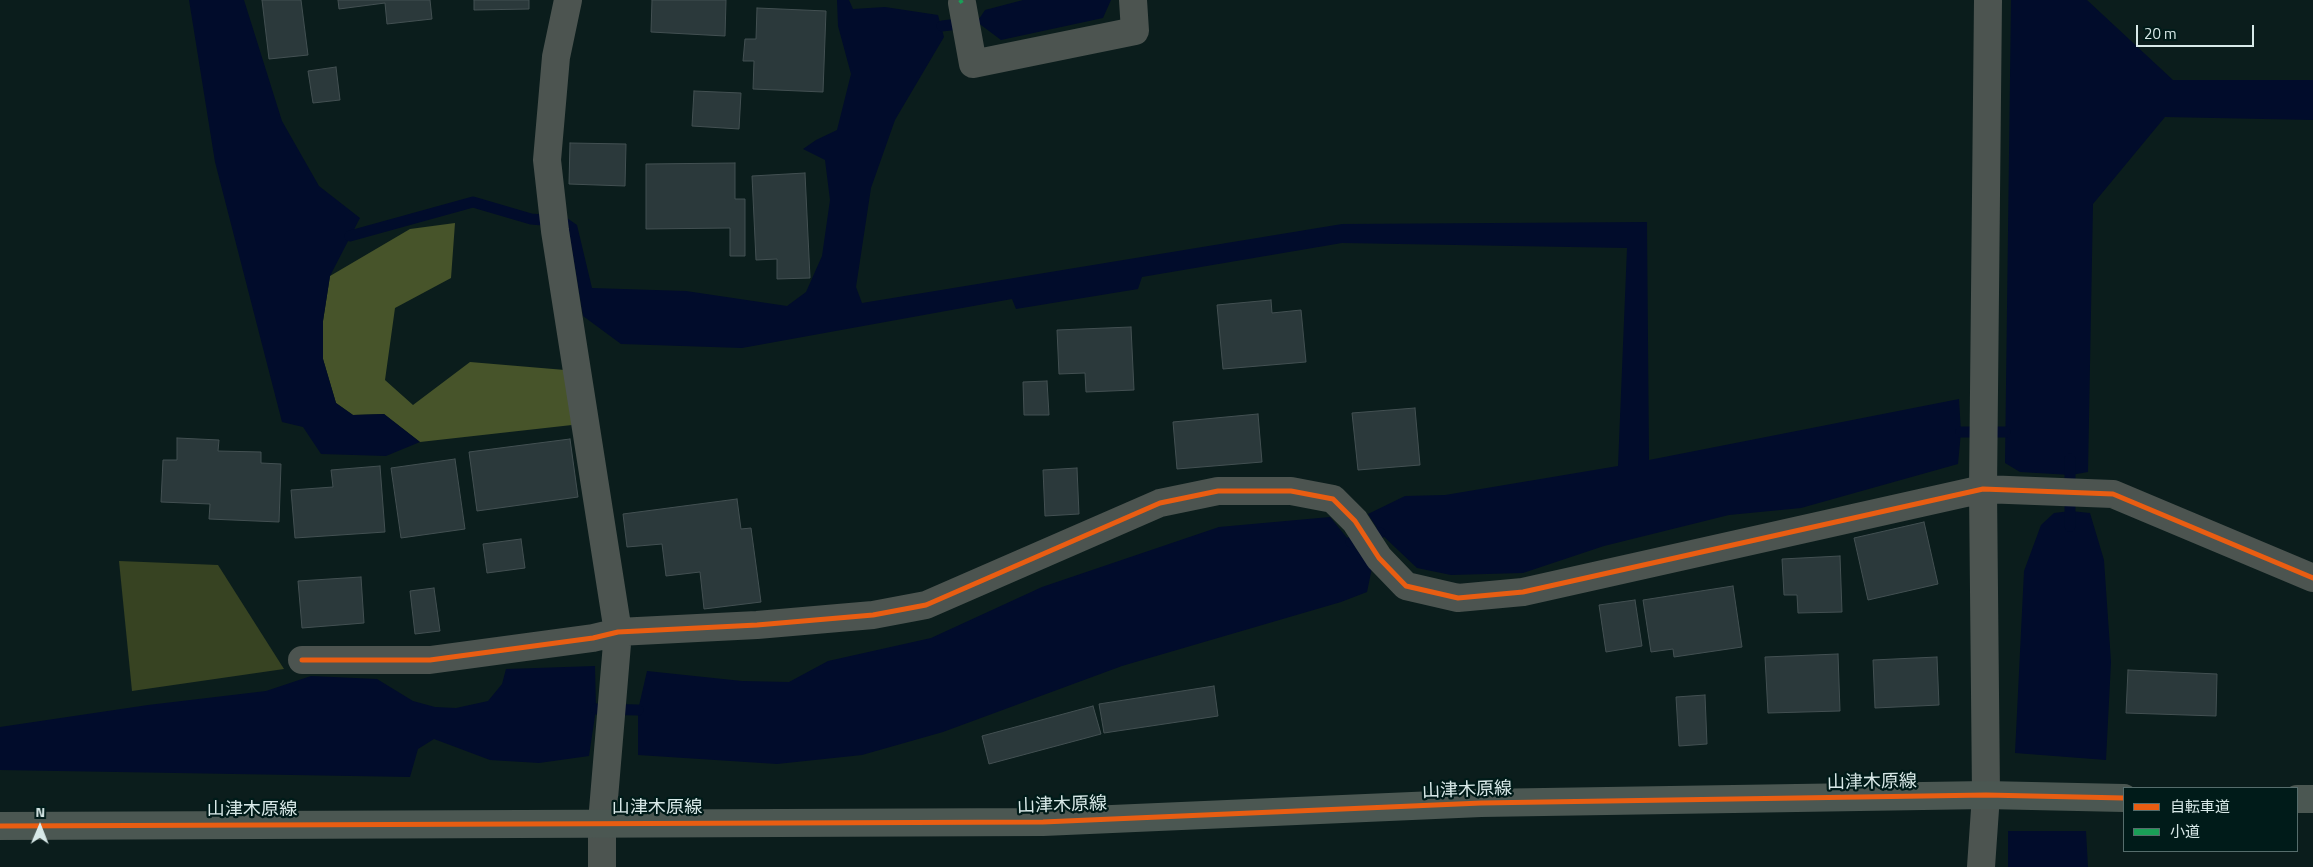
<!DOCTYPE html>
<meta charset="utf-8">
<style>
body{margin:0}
#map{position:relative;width:2313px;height:867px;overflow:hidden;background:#0b1d1c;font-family:"Titillium Web","Noto Sans JP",sans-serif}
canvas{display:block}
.legend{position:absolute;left:2123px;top:787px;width:175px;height:65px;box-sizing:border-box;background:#001b19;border:1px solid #566d6c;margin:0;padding:6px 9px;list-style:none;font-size:15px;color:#d8e9e8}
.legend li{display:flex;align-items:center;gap:10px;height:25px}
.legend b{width:25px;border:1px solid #566d6c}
.north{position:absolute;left:15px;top:802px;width:50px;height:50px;-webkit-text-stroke:4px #001b19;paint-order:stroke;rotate:1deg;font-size:14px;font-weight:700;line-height:20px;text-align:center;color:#d8e9e8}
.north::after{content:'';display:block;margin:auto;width:18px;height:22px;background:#d8e9e8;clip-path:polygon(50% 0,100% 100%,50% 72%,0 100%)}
.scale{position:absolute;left:2136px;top:25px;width:118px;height:22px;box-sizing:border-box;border:2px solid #d8e9e8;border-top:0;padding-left:6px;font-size:15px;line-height:18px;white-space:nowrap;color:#d8e9e8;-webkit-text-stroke:4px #001b19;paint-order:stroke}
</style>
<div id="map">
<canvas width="2313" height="867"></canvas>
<ul class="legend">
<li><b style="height:6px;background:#e95d12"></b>自転車道</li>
<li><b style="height:6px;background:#1a9f57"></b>小道</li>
</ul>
<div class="north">N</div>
<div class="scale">20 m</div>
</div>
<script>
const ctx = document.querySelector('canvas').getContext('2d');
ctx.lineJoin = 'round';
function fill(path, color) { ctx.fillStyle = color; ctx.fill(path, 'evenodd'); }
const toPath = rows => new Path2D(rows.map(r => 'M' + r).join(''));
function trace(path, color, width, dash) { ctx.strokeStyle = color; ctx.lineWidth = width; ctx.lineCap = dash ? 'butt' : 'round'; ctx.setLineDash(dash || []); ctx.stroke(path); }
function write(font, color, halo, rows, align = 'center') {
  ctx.font = font + ' "Titillium Web","Noto Sans JP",sans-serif'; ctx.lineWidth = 4.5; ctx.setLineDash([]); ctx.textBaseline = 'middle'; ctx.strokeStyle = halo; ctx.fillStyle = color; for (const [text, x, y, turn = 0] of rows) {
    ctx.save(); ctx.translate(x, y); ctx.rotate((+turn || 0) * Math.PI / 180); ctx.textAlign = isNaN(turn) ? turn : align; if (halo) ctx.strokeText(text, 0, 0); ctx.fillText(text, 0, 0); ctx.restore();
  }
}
fill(toPath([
 [119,561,218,565,284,669,132,691]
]), '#374322');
fill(toPath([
 [455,223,451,278,395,308,385,380,413,405,470,362,565,370,572,425,420,442,384,414,353,415,336,403,323,359,323,321,330,276,410,229]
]), '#47542a');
fill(toPath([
 [189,0,244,0,282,121,319,186,360,218,330,276,323,321,323,359,336,403,353,415,384,414,420,442,386,456,321,454,303,427,282,422,215,162],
 [837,0,849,0,853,9,885,7,938,15,944,37,895,120,871,188,856,287,862,303,1342,224,1647,222,1649,460,1959,399,1961,432,1958,464,1801,508,1729,515,1604,546,1523,573,1451,575,1417,568,1380,533,1368,514,1405,496,1445,495,1618,466,1627,248,1342,243,1142,277,1138,289,1016,309,1012,299,742,348,621,344,583,316,567,218,577,225,592,288,686,291,787,306,806,292,822,256,830,200,825,160,803,149,816,140,837,130,851,74,838,26],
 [1023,0,1111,0,1103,18,1001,40,977,22,985,10],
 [2011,0,2087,0,2173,80,2313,80,2313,120,2165,117,2093,204,2088,472,2071,475,2020,472,2005,463],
 [2071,511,2090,513,2104,560,2111,662,2106,760,2015,753,2024,571,2041,525,2054,513],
 [1330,517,1372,568,1367,592,1341,602,1122,666,943,732,862,755,777,764,638,755,638,710,647,671,742,681,789,682,828,661,931,638,1042,587,1219,527],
 [595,666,596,709,589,756,539,763,490,760,434,739,418,749,410,777,0,770,0,727,148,705,266,691,311,676,377,679,413,701,435,707,456,708,488,701,502,684,506,669],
 [2008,831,2086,831,2088,867,2008,867]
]), '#010c2b');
trace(toPath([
 [942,26,967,23],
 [350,236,473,202,531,219,554,221],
 [1961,432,2005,432],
 [2070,526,2070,459],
 [1351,542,1380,533],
 [596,709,638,710]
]), '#010c2b', 11);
const building = toPath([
 [262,0,301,0,308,55,269,59,262,0],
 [338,0,430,0,432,19,387,24,385,3,339,9,338,0],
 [474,0,529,0,529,9,474,10,474,0],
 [652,0,726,0,725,36,651,32,652,0],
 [757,8,826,11,823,92,753,89,754,61,743,61,745,39,756,39,757,8],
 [336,67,340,100,313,103,308,71,336,67],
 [694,91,741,93,739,129,692,126,694,91],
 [570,143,626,144,625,186,569,184,570,143],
 [735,163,735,199,745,199,745,256,730,256,730,228,646,229,646,164,735,163],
 [805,173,810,278,777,279,777,259,756,260,752,176,805,173],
 [1271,300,1272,313,1301,310,1306,362,1223,369,1217,305,1271,300],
 [1131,327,1134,390,1086,392,1085,373,1059,374,1057,330,1131,327],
 [1047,381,1049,415,1024,415,1023,382,1047,381],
 [1415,408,1420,465,1358,470,1352,413,1415,408],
 [1258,414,1262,462,1177,469,1173,422,1258,414],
 [177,438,219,440,218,451,261,452,261,463,281,464,279,522,209,519,210,504,161,502,163,460,177,460,177,438],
 [570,439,578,497,477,511,469,452,570,439],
 [455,459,465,529,401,538,391,468,455,459],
 [380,466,385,532,295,538,291,490,333,487,331,470,380,466],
 [1077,468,1079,514,1045,516,1043,470,1077,468],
 [737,499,741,529,751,528,761,602,704,609,700,572,666,576,662,544,627,547,623,514,737,499],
 [1924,522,1938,584,1868,600,1854,538,1924,522],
 [521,539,525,568,487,573,483,544,521,539],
 [1840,556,1842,612,1798,613,1797,595,1784,595,1782,559,1840,556],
 [361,577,364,623,302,628,298,581,361,577],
 [1733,586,1742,647,1674,657,1673,649,1651,652,1643,600,1733,586],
 [434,588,440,631,415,634,410,591,434,588],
 [1635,600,1642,646,1606,652,1599,605,1635,600],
 [1838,654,1840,711,1768,713,1765,657,1838,654],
 [1937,657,1939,705,1875,708,1873,660,1937,657],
 [2128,670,2217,674,2216,716,2126,713,2128,670],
 [1214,686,1218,716,1104,733,1099,704,1214,686],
 [1705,695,1707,744,1679,746,1676,697,1705,695],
 [1093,706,1101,734,989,764,982,736,1093,706]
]);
fill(building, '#2b393b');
trace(building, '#435052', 1);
trace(toPath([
 [568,0,556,57,547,160,555,231,618,632,602,822,602,867],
 [962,3,973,64,1135,31,1133,0],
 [302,660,430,660,593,638,618,632,757,625,873,615,926,605,1160,503,1218,491,1291,491,1333,499,1355,521,1379,558,1406,586,1458,598,1523,592,1983,489,2113,494,2313,578],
 [1981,867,1986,795,1983,489,1988,0]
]), '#4c5450', 28);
trace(toPath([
 [2297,799,2313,799],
 [0,826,1043,822,1481,803,1986,795,2124,798]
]), '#4b5752', 28);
trace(toPath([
 [960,0,962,3]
]), '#1a9f57', 4, [8, 4]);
trace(toPath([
 [302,660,430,660,593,638,618,632,757,625,873,615,926,605,1160,503,1218,491,1291,491,1333,499,1355,521,1379,558,1406,586,1458,598,1523,592,1983,489,2113,494,2313,578],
 [0,826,1043,822,1481,803,1986,795,2124,798]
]), '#e95d12', 5);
write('18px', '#d8e9e8', '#001b19', [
 ["山津木原線",1872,783,-1],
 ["山津木原線",1467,791,-2],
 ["山津木原線",1062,806,-2],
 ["山津木原線",657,809],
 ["山津木原線",252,811]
]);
</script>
